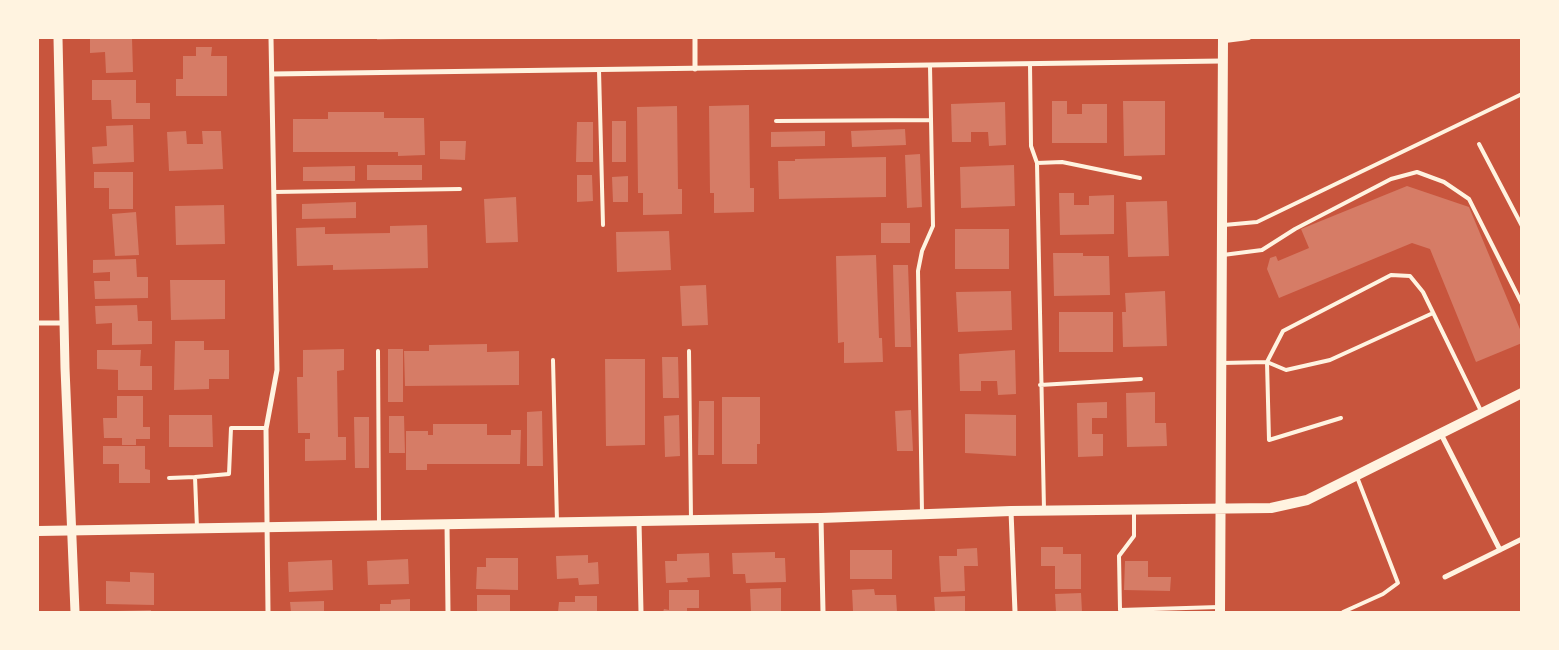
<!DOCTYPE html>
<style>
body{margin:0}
#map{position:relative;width:1559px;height:650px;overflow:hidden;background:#c8553d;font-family:Spectral,serif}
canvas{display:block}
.frame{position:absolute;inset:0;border:39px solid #fff3e0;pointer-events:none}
</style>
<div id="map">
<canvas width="1559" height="650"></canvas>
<div class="frame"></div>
</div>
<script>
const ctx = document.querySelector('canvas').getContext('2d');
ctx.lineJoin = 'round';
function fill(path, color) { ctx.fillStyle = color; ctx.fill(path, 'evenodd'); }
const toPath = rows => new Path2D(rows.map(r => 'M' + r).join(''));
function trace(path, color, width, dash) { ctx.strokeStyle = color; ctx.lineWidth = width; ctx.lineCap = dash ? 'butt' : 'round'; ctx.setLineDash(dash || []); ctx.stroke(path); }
fill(toPath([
 [90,38,132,38,133,72,106,73,105,52,90,53],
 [377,38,402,38,402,39,377,40],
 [196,47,212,47,211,56,227,56,227,96,176,96,176,79,183,79,183,56,196,56],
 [92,80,136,80,136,103,150,103,150,119,112,119,111,100,92,100],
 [1052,101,1067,101,1067,114,1082,114,1082,104,1107,104,1107,143,1052,143],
 [1123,101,1165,101,1165,155,1124,156],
 [1005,102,1006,145,989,146,988,132,971,132,971,142,952,142,951,104],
 [749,105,750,188,754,188,754,212,714,213,714,193,710,193,709,106],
 [677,106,678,189,682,189,682,214,643,215,643,193,638,193,637,107],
 [328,112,384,112,384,118,424,118,425,155,398,156,398,152,293,152,293,119,328,119],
 [612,121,626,121,626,162,612,162],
 [577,122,593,122,593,162,576,162],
 [133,125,134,162,93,164,92,147,107,146,106,126],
 [905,129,906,145,852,147,851,131],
 [186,131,187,144,203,144,202,131,221,131,223,169,169,171,167,132],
 [825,131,825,146,771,147,771,132],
 [440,141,466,141,465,160,440,159],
 [920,154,922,207,907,208,905,155],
 [886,157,886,197,779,199,778,161,795,161,795,159],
 [367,165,422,165,422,180,367,180],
 [1014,165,1015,206,961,208,960,167],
 [355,166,355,181,303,181,303,167],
 [94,172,133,172,133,209,109,209,109,188,94,188],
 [577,175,592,175,593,201,577,202],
 [628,176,628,202,613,202,612,177],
 [1407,186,1469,207,1522,334,1522,343,1476,362,1430,249,1412,243,1279,298,1267,269,1270,258,1276,256,1278,261,1309,248,1301,229],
 [1059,193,1074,193,1074,205,1089,205,1089,196,1114,195,1114,234,1060,235],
 [516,197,518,242,486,243,484,199],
 [1167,201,1169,256,1128,257,1126,202],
 [356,202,356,218,302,219,302,204],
 [224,205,225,244,176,245,175,206],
 [136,212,139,255,115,256,112,214],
 [881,223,910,223,910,243,881,243],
 [427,225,428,268,333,270,333,265,297,266,296,228,325,227,325,234,390,233,390,226],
 [955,229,1009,229,1009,269,955,269],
 [669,231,671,270,617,272,616,232],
 [1053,253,1083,253,1083,256,1109,256,1110,295,1054,296],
 [876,255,879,338,882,338,883,362,844,363,844,342,838,343,836,256],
 [136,259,137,277,148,277,148,298,95,299,94,281,110,281,110,272,93,273,93,260],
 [893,265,908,265,911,347,895,347],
 [170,280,225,280,225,319,171,320],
 [706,285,708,325,682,326,680,286],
 [1011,291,1012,330,958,332,956,292],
 [1165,291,1167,346,1123,347,1122,312,1126,312,1125,293],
 [137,305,138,321,152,321,152,344,112,345,112,323,96,324,95,306],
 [1059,312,1113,312,1113,352,1059,352],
 [175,341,204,341,204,350,229,350,229,379,209,379,209,389,174,390],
 [487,344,487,352,519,351,519,385,405,386,404,351,429,351,429,345],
 [344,349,344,370,337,371,338,437,346,437,346,460,305,461,305,439,310,439,310,433,298,433,297,377,303,377,303,350],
 [388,349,403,349,403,402,388,402],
 [97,350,141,350,140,366,152,366,152,390,118,390,118,370,97,369],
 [1015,350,1016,394,998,395,997,381,981,381,981,391,960,391,959,354],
 [662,357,678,357,679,398,663,398],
 [605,359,645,359,645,445,606,446],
 [1155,392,1155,423,1166,423,1167,446,1127,447,1126,393],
 [117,396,143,396,143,427,150,427,150,439,136,439,136,445,122,445,122,438,104,438,103,418,117,418],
 [722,397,760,397,760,444,757,444,757,464,722,464],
 [699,401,714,401,714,455,698,455],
 [1107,402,1107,418,1092,418,1092,434,1103,434,1103,456,1078,457,1077,403],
 [911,410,913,451,897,451,895,411],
 [542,411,543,466,527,466,527,412],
 [965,414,1016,415,1016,456,965,453],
 [169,415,212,415,213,447,169,447],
 [679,415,680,456,665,457,664,416],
 [389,416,404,416,405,453,389,453],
 [354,417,369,417,369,468,355,468],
 [433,424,487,424,487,435,511,435,511,430,521,430,520,464,427,464,427,470,406,470,406,431,428,431,428,435,433,435],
 [103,446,145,446,145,469,150,470,150,483,119,483,119,464,103,464],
 [1041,547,1063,547,1063,554,1081,554,1081,589,1055,589,1055,566,1041,566],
 [977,548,978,566,964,566,965,591,941,592,939,556,957,556,957,549],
 [850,550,892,550,892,579,850,579],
 [775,552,775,558,785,558,786,582,746,583,745,574,733,574,732,553],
 [709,553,710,577,687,578,688,582,666,583,665,561,677,561,677,554],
 [588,555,588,563,598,562,599,584,579,585,578,578,557,579,556,556],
 [486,558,518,558,518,590,476,589,477,567,486,567],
 [408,559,409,584,368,585,367,561],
 [332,560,333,590,289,592,288,562],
 [1125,561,1148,561,1148,577,1171,577,1170,591,1124,590],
 [130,572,154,573,154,605,106,604,106,581,130,582],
 [781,588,781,612,751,612,750,589],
 [874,589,875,595,896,595,897,612,853,611,852,590],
 [669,590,699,590,699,608,687,608,687,612,663,612,664,609,669,610],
 [1081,593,1082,612,1056,612,1055,594],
 [477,595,510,595,510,612,477,612],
 [575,596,597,596,597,612,558,612,559,602,575,602],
 [965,596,965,612,935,612,934,597],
 [410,599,410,612,380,612,380,604,391,604,391,600],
 [324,601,324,612,291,612,290,602],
 [151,610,151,612,117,612,117,611]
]), '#d67c66');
trace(toPath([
 [1225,41,1249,38],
 [1030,64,1031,146,1037,163,1044,510],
 [599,70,603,225],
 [776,121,931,120],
 [1479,144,1522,226],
 [1037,163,1062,162,1140,178],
 [274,192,460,189],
 [1224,225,1257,222,1522,94],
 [1223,255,1262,250,1295,229,1391,179,1417,172,1444,182,1469,199,1522,304],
 [378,351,379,524],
 [689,351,691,520],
 [553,360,557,522],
 [1222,363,1267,362,1283,331,1391,275,1410,276,1423,292,1482,413],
 [1040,385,1141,379],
 [1341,418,1269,440,1267,362,1286,370,1330,360,1433,313],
 [169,478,195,477],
 [1134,511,1134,536,1119,556,1120,610,1219,607],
 [922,513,918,271,922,251,933,226,930,66],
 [197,528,195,477,229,474,231,428,266,428],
 [1343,612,1383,594,1398,583,1357,477]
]), '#fff3e0', 4);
trace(toPath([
 [695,38,695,69],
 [272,74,1222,61],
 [38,323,63,323],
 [1441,434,1500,550],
 [1011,511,1015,612],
 [821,518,823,612],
 [639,521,641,612],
 [447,523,448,612],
 [1445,577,1522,539],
 [268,612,266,429,277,370,271,38]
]), '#fff3e0', 5);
trace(toPath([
 [58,38,65,368,75,612]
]), '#fff3e0', 9);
trace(toPath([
 [38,531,821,518,1011,511,1271,508,1307,500,1522,393],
 [1220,612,1223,38]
]), '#fff3e0', 10);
</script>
